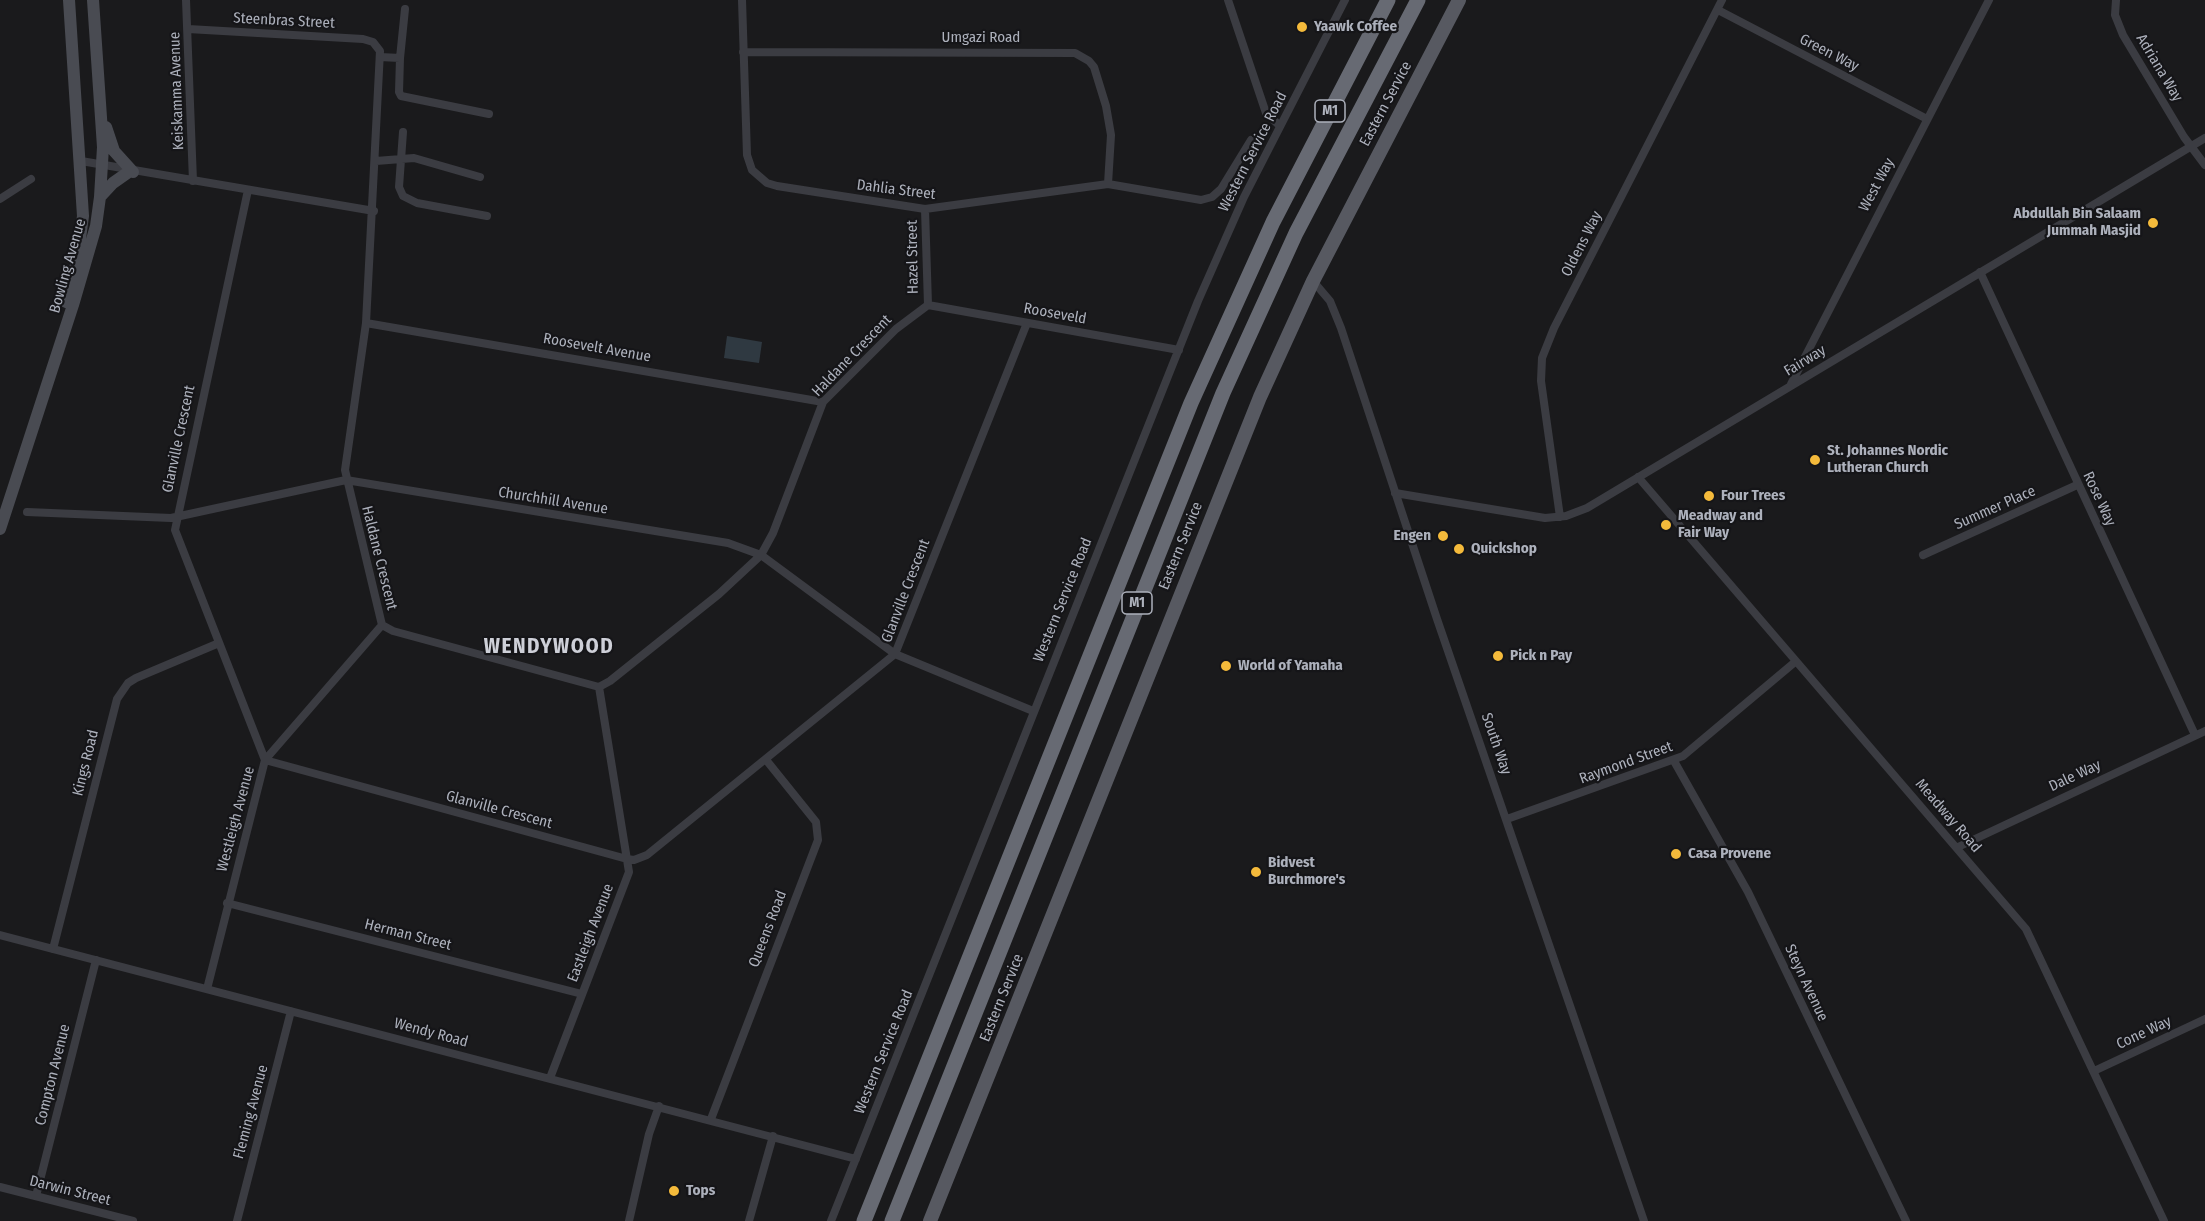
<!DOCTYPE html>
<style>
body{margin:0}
canvas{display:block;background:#1a1a1c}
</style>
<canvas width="2205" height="1221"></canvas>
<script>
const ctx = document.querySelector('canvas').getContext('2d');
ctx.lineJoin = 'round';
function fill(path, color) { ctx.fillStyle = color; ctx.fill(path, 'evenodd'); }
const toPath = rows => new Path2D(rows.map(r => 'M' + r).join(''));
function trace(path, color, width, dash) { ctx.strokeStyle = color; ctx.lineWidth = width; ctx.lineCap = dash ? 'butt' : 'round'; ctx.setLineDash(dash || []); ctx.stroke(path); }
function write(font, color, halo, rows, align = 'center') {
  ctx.font = font + ' "Fira Sans Condensed",sans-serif'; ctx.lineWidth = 4.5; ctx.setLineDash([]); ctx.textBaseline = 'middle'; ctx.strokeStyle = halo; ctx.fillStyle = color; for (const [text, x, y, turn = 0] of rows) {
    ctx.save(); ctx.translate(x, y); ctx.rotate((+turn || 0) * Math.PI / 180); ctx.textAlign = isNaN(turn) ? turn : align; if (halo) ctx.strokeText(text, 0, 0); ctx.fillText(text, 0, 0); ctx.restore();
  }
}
fill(toPath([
 [727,336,762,342,759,363,724,358]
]), '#2f3941');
trace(toPath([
 [186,0,193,181],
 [742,0,747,155,752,170,767,183,777,186,925,209,1108,184,1201,200,1212,197,1221,189,1251,140],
 [1228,0,1266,113,1280,126],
 [2116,0,2115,15,2123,35,2184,137,2205,165],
 [1718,10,1927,119],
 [188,29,363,39,373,42,380,51,366,323,345,470,382,625,393,631,599,687,610,681,719,594,761,555,773,533,823,402,896,329,928,305],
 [743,52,1075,53,1089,61,1094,67,1106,106,1111,135,1108,184],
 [380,57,400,58,405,9],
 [400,58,399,92,401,96,489,114],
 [403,132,399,187,403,196,417,203,487,216],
 [81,161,374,211],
 [376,161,414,158,480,177],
 [248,190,175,530,265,760,627,859,634,860,647,855,895,654,1027,323],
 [0,199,31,179],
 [925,209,928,305],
 [1980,272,2195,735],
 [1313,281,1330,301,1341,328,1437,619,1644,1221],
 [928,305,1179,350],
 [366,323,823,402],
 [1791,384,1989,0],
 [1638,477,2026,929,2164,1221],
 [1395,493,1545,518,1566,516,1587,508,2205,138],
 [27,512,171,518,346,480,728,543,761,555,895,654,1033,711],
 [1560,517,1541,381,1542,358,1554,328,1722,0],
 [1923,555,2077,485],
 [1674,761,1748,892,1906,1221],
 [1507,819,1683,756,1795,662],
 [1958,847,2205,731],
 [227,903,582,994],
 [0,935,856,1159],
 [53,949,117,699,128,683,136,678,219,643],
 [207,989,265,760,382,625],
 [2094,1071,2205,1019],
 [550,1078,629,872,599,687],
 [711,1119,818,840,816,822,767,761],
 [0,1187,133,1221],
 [36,1196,96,960],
 [237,1221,291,1011],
 [629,1221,649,1134,659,1106],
 [749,1221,773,1136],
 [831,1221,1198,301,1244,197,1345,0]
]), '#3b3c42', 8);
trace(toPath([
 [106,127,114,151,133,172],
 [100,197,113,183,130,171],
 [66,302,77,261,83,216,69,0],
 [0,529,73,305,96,226,100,197,103,147,93,0]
]), '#494b52', 12);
trace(toPath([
 [930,1221,1260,397,1313,281,1459,0]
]), '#575961', 14);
trace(toPath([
 [864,1221,1191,403,1273,222,1388,0],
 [892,1221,1223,393,1296,233,1418,0]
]), '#676a73', 15);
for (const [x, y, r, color] of [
 [1302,27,6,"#f4ba3b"],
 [2153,223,6,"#f4ba3b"],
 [1815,460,6,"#f4ba3b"],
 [1709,496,6,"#f4ba3b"],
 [1666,525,6,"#f4ba3b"],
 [1443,536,6,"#f4ba3b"],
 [1459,549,6,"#f4ba3b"],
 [1498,656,6,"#f4ba3b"],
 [1226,666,6,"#f4ba3b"],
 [1676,854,6,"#f4ba3b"],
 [1256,872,6,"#f4ba3b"],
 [674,1191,6,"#f4ba3b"]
]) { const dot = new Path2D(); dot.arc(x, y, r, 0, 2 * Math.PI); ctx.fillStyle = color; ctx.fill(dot); trace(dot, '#151518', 2); }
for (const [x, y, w] of [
 [1330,111,30],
 [1137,603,30]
]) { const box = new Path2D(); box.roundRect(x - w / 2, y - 11, w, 22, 4.5); ctx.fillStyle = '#151518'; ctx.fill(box); trace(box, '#adb1bc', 1.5); }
write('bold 14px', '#adb1bc', null, [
 ["M1",1330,111],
 ["M1",1137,603]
]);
write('15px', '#adb1bc', '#151518', [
 ["Steenbras Street",284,21,3],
 ["Umgazi Road",981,38],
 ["Green Way",1829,53,27],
 ["Adriana Way",2159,68,59],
 ["Keiskamma Avenue",177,91,-92],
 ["Eastern Service",1386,104,-62],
 ["Western Service Road",1253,152,-63],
 ["West Way",1877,185,-62],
 ["Dahlia Street",896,190,7],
 ["Oldens Way",1582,244,-63],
 ["Hazel Street",913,257,-91],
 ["Bowling Avenue",68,266,-74],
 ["Rooseveld",1055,314,10],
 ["Roosevelt Avenue",597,348,10],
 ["Haldane Crescent",852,356,-46],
 ["Fairway",1805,361,-31],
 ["Glanville Crescent",179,439,-78],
 ["Rose Way",2099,499,65],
 ["Churchhill Avenue",553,501,9],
 ["Summer Place",1995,508,-24],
 ["Eastern Service",1181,546,-68],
 ["Haldane Crescent",379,558,76],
 ["Glanville Crescent",906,591,-69],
 ["Western Service Road",1063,600,-68],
 ["South Way",1496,744,71],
 ["Kings Road",86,763,-76],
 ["Raymond Street",1626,763,-20],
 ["Dale Way",2075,776,-25],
 ["Glanville Crescent",499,810,15],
 ["Meadway Road",1948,816,49],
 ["Westleigh Avenue",236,819,-75],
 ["Queens Road",768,929,-69],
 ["Eastleigh Avenue",591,933,-69],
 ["Herman Street",408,935,14],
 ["Steyn Avenue",1806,983,65],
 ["Eastern Service",1002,998,-68],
 ["Wendy Road",431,1033,15],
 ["Cone Way",2144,1033,-25],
 ["Western Service Road",884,1052,-68],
 ["Compton Avenue",53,1075,-76],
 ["Fleming Avenue",251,1112,-75],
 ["Darwin Street",70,1191,14]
]);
write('bold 15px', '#adb1bc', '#151518', [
 ["Yaawk Coffee",1314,27],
 ["Abdullah Bin Salaam",2141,214,"right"],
 ["Jummah Masjid",2141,231,"right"],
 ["St. Johannes Nordic",1827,451],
 ["Lutheran Church",1827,468],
 ["Four Trees",1721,496],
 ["Meadway and",1678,516],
 ["Fair Way",1678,533],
 ["Engen",1431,536,"right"],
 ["Quickshop",1471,549],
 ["Pick n Pay",1510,656],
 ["World of Yamaha",1238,666],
 ["Casa Provene",1688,854],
 ["Bidvest",1268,863],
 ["Burchmore's",1268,880],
 ["Tops",686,1191]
], 'left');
ctx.letterSpacing = '1.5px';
write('bold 21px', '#ced0d8', '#151518', [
 ["WENDYWOOD",549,647]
]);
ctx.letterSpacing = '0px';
</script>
